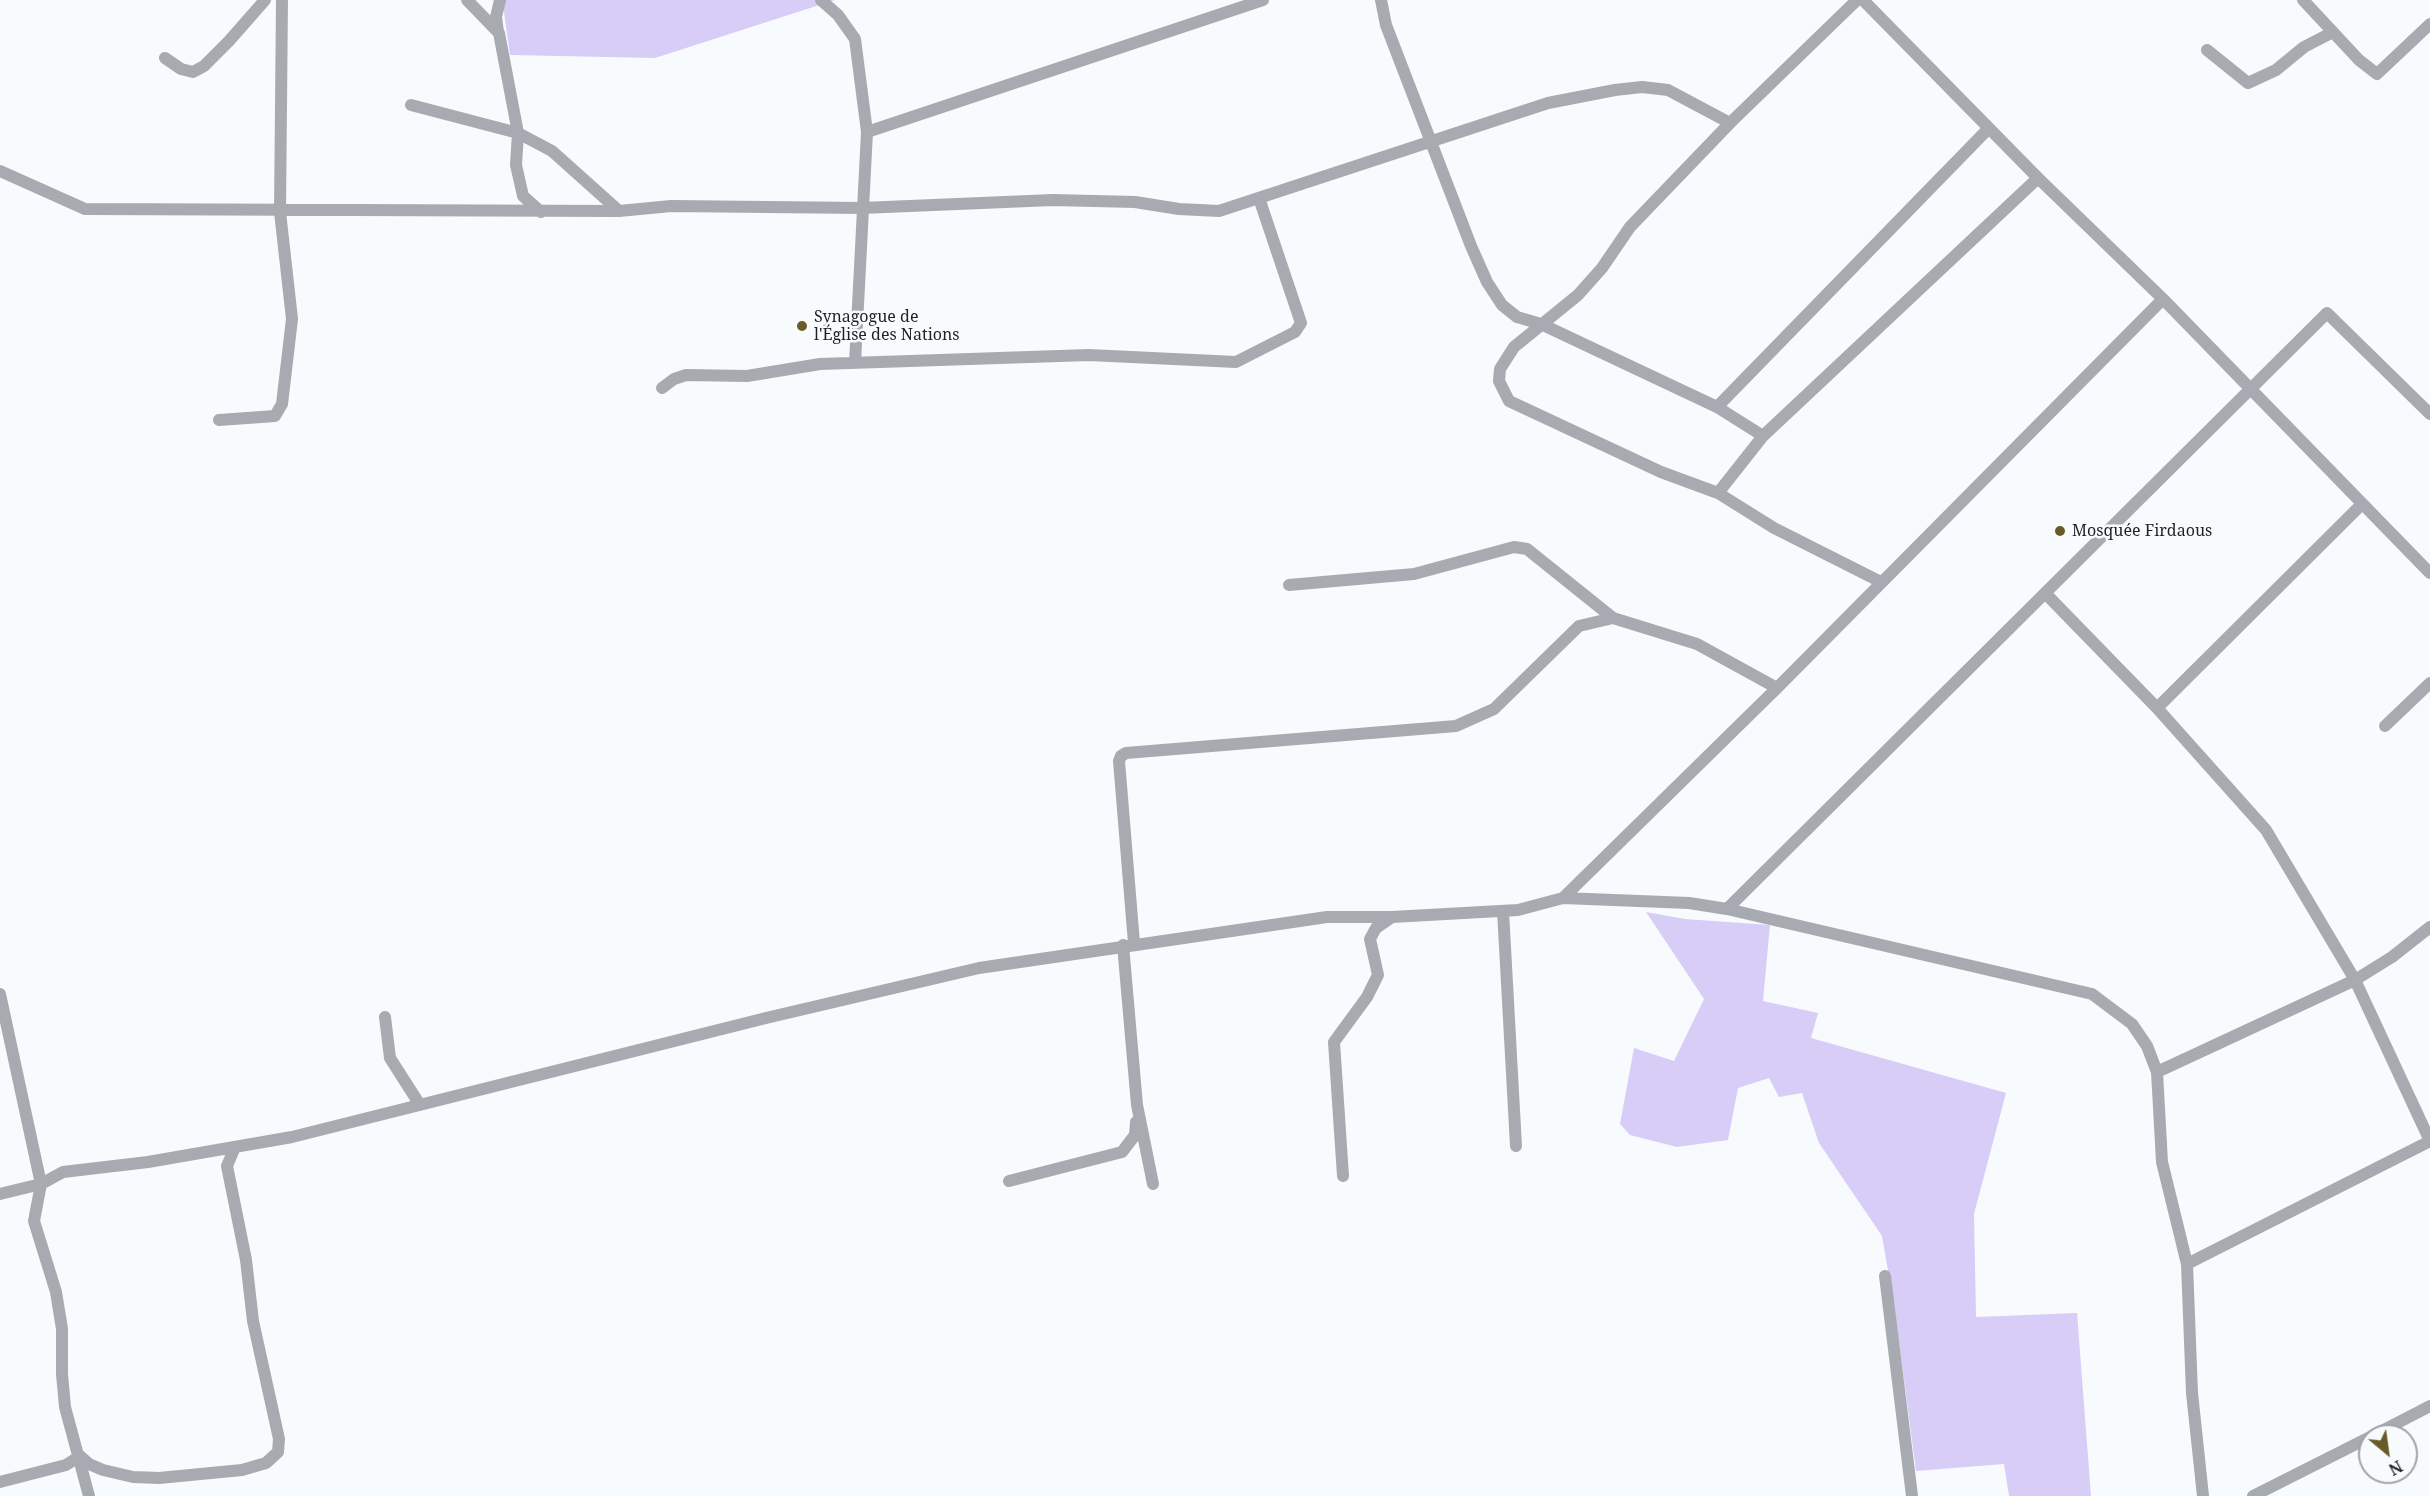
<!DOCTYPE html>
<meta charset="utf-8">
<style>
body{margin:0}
#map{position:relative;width:2430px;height:1496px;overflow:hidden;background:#f8fbfd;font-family:"Noto Serif",serif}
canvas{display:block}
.north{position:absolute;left:2358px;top:1424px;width:60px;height:60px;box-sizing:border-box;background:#f8fbfd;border:2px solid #a0a4a7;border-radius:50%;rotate:151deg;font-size:16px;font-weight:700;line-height:24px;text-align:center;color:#1c2226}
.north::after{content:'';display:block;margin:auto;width:21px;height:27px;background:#695b28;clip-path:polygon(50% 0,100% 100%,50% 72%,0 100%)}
</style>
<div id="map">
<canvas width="2430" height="1496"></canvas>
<div class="north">N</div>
</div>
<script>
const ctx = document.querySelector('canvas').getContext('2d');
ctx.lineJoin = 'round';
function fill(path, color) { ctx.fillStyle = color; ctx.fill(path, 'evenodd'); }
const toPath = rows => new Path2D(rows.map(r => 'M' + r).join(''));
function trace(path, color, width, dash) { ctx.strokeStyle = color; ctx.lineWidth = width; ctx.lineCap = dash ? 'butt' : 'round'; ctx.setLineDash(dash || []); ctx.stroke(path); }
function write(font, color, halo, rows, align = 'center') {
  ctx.font = font + ' "Noto Serif",serif'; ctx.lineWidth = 5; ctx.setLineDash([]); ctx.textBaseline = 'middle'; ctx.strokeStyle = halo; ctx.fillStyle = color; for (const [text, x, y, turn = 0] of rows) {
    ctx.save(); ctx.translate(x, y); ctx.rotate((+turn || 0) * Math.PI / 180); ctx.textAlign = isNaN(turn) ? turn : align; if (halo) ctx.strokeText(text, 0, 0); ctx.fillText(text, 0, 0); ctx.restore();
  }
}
fill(toPath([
 [506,0,835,0,655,58,510,55,503,5],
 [1646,912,1685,919,1770,925,1763,1001,1818,1013,1811,1038,2006,1093,1974,1214,1976,1317,2077,1313,2091,1496,2009,1496,2004,1464,1916,1471,1895,1311,1882,1236,1819,1143,1802,1093,1779,1097,1769,1078,1738,1088,1728,1140,1677,1147,1630,1135,1620,1124,1634,1048,1674,1061,1704,999]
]), '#d7cdf6');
trace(toPath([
 [467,0,499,33,518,133,516,165,523,196,541,212],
 [821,0,838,15,855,39,867,132,855,363],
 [1381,0,1386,25,1471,246,1487,282,1502,305,1517,317,1541,324,1717,407,1763,436],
 [1857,0,1730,123,1630,227,1602,268,1578,295,1514,347,1500,369,1499,381,1509,401,1661,472,1718,493,1774,528,1881,582],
 [1863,0,2038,178,2163,299,2430,573],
 [2303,0,2359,60,2377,74,2430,24],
 [498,32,496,17,500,0],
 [2207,50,2248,83,2276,70,2304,47,2333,32],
 [165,58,181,69,193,72,204,66,229,41,265,0],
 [411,105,518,133,552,151,619,211],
 [867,132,1263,0],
 [0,171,85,209,619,211,671,206,862,208,1053,200,1135,202,1179,209,1219,211,1548,103,1615,90,1642,87,1668,90,1730,123],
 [662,388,674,379,686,375,747,376,820,364,1089,355,1236,362,1295,332,1301,323,1259,198],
 [1717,407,1989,128],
 [219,420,275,416,282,404,292,319,280,212,282,0],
 [1718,493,1763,436,2038,178],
 [1289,585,1414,574,1514,547,1527,549,1613,618],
 [2046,594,2157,708,2266,830,2355,980,2430,1141,2187,1264],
 [2157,708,2362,504],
 [2385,726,2430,683],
 [1563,898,1777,688,2163,299],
 [1727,909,2327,313,2430,414],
 [1503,911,1516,1146],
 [1134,943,1119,761,1121,756,1126,753,1456,726,1494,709,1579,626,1613,618,1697,644,1777,688],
 [1123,945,1137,1105,1153,1184],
 [0,994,41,1184,34,1221,56,1292,62,1329,62,1374,65,1407,89,1496],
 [385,1017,390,1058,420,1105],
 [2157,1072,2355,980,2392,957,2430,927],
 [1343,1176,1334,1042,1367,997,1378,975,1370,939,1376,928,1392,917],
 [1009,1181,1122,1152,1135,1135,1136,1122],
 [0,1194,41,1184,63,1172,148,1162,292,1137,766,1018,979,968,1327,917,1392,917,1518,910,1563,898,1689,903,1727,909,2092,994,2132,1024,2147,1046,2157,1072,2162,1162,2187,1264,2192,1393,2203,1496],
 [1885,1276,1912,1496],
 [2372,1436,2430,1406],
 [0,1482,66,1465,80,1456,89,1464,103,1470,133,1477,159,1478,242,1470,266,1463,278,1452,279,1439,253,1321,246,1260,227,1166,235,1147],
 [2253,1496,2370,1437]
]), '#a7aab0', 12);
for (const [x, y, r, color] of [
 [802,326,6,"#695b28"],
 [2060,531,6,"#695b28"]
]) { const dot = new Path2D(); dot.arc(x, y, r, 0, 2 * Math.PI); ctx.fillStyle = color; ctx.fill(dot); trace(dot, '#f8fbfd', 2); }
write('16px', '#1c2226', '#f8fbfd', [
 ["Synagogue de",814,317],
 ["l'Église des Nations",814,335],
 ["Mosquée Firdaous",2072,531]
], 'left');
</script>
